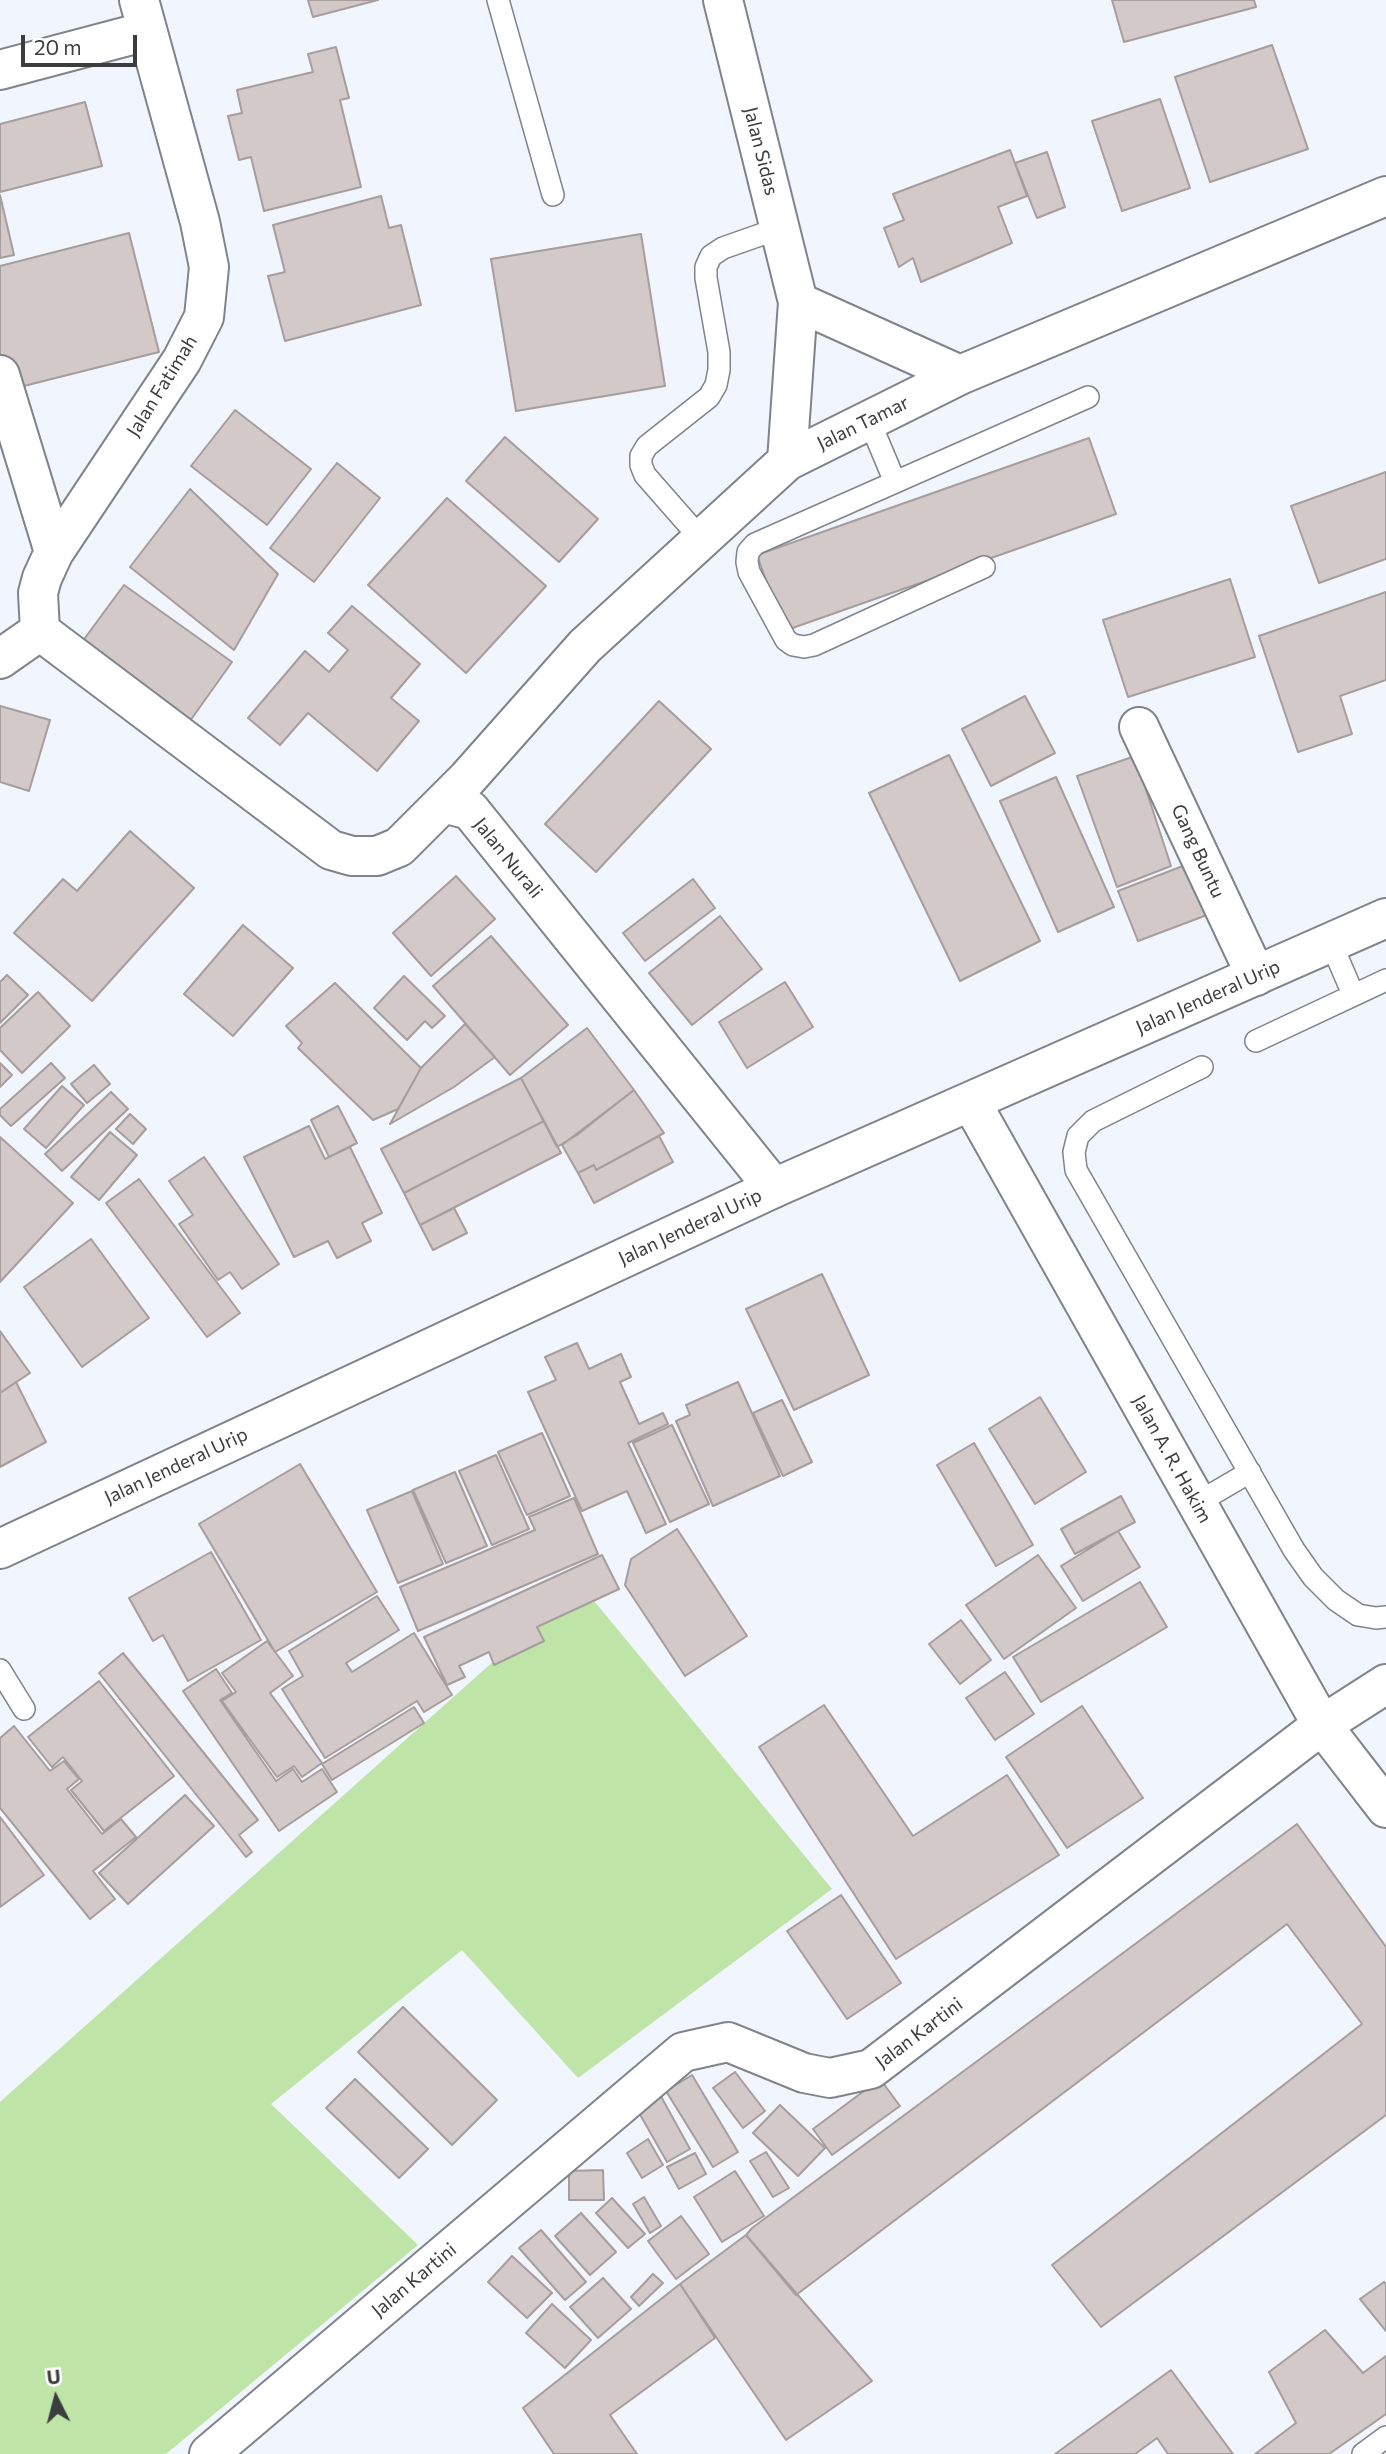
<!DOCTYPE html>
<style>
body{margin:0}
#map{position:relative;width:1386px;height:2454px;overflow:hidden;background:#f1f5fd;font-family:Commissioner,sans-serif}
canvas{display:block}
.north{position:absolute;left:21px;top:2363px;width:70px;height:70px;-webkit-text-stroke:5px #fff;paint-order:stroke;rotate:354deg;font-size:19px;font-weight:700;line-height:28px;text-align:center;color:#3b3d3f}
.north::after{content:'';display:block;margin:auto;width:24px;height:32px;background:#3b3d3f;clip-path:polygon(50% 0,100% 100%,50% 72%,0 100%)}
.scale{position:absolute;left:21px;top:35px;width:116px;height:32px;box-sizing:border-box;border:4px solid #3b3d3f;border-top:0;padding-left:9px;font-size:21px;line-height:24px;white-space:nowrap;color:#3b3d3f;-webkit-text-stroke:5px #fff;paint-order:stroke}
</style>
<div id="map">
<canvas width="1386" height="2454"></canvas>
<div class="north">U</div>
<div class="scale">20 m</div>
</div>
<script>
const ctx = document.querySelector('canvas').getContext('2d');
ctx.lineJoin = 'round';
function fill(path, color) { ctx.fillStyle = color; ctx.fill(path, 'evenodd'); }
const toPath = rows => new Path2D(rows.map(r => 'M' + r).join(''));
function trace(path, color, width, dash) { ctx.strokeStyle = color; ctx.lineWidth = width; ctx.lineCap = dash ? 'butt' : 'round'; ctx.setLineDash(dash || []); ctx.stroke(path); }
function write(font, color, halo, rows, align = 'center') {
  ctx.font = font + ' Commissioner,sans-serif'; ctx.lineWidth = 7; ctx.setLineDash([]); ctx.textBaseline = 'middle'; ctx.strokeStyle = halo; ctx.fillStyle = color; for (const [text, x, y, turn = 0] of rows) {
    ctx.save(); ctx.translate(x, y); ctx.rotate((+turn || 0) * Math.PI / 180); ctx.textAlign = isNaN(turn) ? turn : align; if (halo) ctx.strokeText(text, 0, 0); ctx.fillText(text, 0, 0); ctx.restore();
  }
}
fill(toPath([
 [580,1584,832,1889,578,2078,462,1950,271,2104,418,2245,166,2454,0,2454,0,2102]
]), '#bee4a7');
const building = toPath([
 [308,0,378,0,313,17,308,0],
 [1112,0,1254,0,1256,7,1124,42,1112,0],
 [1272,45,1308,149,1210,182,1175,77,1272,45],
 [336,47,349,98,340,100,361,187,264,211,251,157,239,160,228,116,242,113,237,90,313,72,308,54,336,47],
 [1160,99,1190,188,1122,211,1092,121,1160,99],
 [85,102,102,166,0,192,0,124,85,102],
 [1010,150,1027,196,998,207,1012,243,921,282,913,258,899,267,884,228,904,220,893,194,1010,150],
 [1047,152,1065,207,1037,218,1015,163,1047,152],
 [0,195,14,255,0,258,0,195],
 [381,196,389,228,401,225,421,305,285,341,268,276,285,272,273,225,381,196],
 [129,233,159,352,8,390,0,359,0,266,129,233],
 [641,234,665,386,516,411,491,259,641,234],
 [235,410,311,469,267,525,191,466,235,410],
 [505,437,598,519,559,562,466,481,505,437],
 [1089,438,1116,514,784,631,757,555,1089,438],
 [337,463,380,498,314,582,270,548,337,463],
 [1386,472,1386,559,1319,583,1291,506,1386,472],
 [190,489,278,574,234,650,130,567,190,489],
 [447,498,546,586,466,673,368,585,447,498],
 [1230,579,1255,657,1128,697,1103,620,1230,579],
 [124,585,232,662,190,721,82,642,124,585],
 [1386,592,1386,680,1340,696,1352,734,1298,752,1259,636,1386,592],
 [352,606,420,664,391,698,419,721,377,771,308,713,280,745,248,718,305,651,329,672,348,650,328,633,352,606],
 [1025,696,1055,753,991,786,962,729,1025,696],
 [659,701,711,749,596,872,545,824,659,701],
 [0,706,50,720,29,791,0,782,0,706],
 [949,755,1040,941,960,981,869,793,949,755],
 [1135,756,1171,866,1117,887,1077,776,1135,756],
 [1056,777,1114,907,1058,932,1000,801,1056,777],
 [130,831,194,888,92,1001,14,933,63,879,77,891,130,831],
 [1188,864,1207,915,1138,941,1118,891,1188,864],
 [456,876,495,919,431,976,393,933,456,876],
 [693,879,715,908,645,961,623,933,693,879],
 [720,916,762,969,692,1025,649,973,720,916],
 [243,925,293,968,233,1036,184,994,243,925],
 [491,936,568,1025,510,1075,433,986,491,936],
 [7,975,28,995,0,1023,0,982,7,975],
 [404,976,445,1016,432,1028,425,1021,407,1040,374,1008,404,976],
 [785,982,813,1027,747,1068,719,1022,785,982],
 [335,983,421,1068,398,1109,373,1120,298,1048,302,1043,286,1026,335,983],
 [38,992,70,1026,22,1073,0,1050,0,1028,38,992],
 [465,1024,495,1057,454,1087,390,1124,421,1068,465,1024],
 [587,1028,634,1090,577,1135,557,1147,521,1078,587,1028],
 [0,1063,12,1075,0,1087,0,1063],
 [51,1063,65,1078,11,1126,0,1115,0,1109,51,1063],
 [94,1065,110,1084,87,1103,71,1084,94,1065],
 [521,1078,544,1121,404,1193,381,1149,521,1078],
 [62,1086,84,1105,46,1148,24,1129,62,1086],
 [634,1090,664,1133,596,1170,594,1165,578,1173,562,1145,634,1090],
 [111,1092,128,1109,62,1171,45,1154,111,1092],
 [338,1106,357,1143,329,1157,311,1120,338,1106],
 [130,1114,146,1129,133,1144,116,1129,130,1114],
 [544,1121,561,1153,420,1225,404,1193,544,1121],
 [309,1126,325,1159,350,1147,382,1213,362,1223,371,1241,337,1258,328,1241,294,1257,244,1157,309,1126],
 [110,1132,137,1155,99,1200,71,1177,110,1132],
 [659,1136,673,1162,594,1203,578,1173,594,1165,596,1170,659,1136],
 [0,1137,73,1203,0,1282,0,1137],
 [204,1157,279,1264,242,1289,230,1272,218,1280,179,1224,193,1215,169,1181,204,1157],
 [139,1179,240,1313,207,1337,106,1203,139,1179],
 [454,1208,467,1233,433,1250,420,1225,454,1208],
 [91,1239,149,1318,82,1367,24,1287,91,1239],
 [822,1274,869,1375,794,1410,746,1309,822,1274],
 [0,1331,30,1373,0,1393,0,1331],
 [577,1343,589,1369,621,1354,631,1377,620,1382,639,1424,663,1413,668,1424,628,1443,666,1524,646,1533,627,1491,582,1511,528,1392,556,1380,545,1357,577,1343],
 [16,1382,46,1442,0,1467,0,1393,16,1382],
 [738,1382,780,1476,713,1506,676,1421,690,1415,686,1405,738,1382],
 [1040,1397,1086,1472,1035,1504,989,1429,1040,1397],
 [782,1400,812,1462,783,1476,753,1413,782,1400],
 [672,1425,709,1504,670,1522,633,1443,672,1425],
 [542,1433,570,1496,527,1515,498,1452,542,1433],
 [974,1443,1033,1545,996,1566,937,1465,974,1443],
 [496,1455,529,1529,492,1545,459,1471,496,1455],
 [300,1464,377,1592,275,1652,199,1524,300,1464],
 [455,1472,487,1546,446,1563,413,1490,455,1472],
 [412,1491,443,1564,398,1583,367,1510,412,1491],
 [1121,1496,1135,1522,1075,1554,1061,1529,1121,1496],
 [574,1498,598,1554,418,1631,400,1587,535,1530,529,1517,574,1498],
 [677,1529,747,1636,685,1676,625,1585,631,1559,677,1529],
 [1118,1531,1140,1567,1083,1601,1061,1566,1118,1531],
 [211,1552,261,1640,188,1681,163,1635,153,1641,129,1598,211,1552],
 [602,1555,619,1589,537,1627,544,1641,494,1665,489,1652,459,1666,465,1677,447,1685,424,1637,602,1555],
 [1038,1555,1076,1608,1004,1659,966,1605,1038,1555],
 [1140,1582,1167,1627,1041,1702,1013,1657,1140,1582],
 [377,1596,399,1630,346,1663,352,1672,414,1633,452,1695,424,1712,417,1701,325,1758,282,1689,303,1676,289,1651,377,1596],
 [961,1620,991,1660,960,1684,929,1644,961,1620],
 [267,1641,293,1676,270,1693,322,1763,302,1777,294,1766,277,1777,222,1701,236,1692,222,1673,267,1641],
 [123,1653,258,1820,239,1835,252,1852,246,1857,99,1673,123,1653],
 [216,1669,232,1693,220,1700,276,1781,293,1769,302,1782,322,1769,337,1792,279,1831,183,1691,216,1669],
 [1005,1672,1034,1714,995,1740,966,1698,1005,1672],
 [99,1681,174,1776,104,1831,71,1790,82,1781,63,1757,52,1767,28,1737,99,1681],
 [824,1705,913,1836,1007,1775,1059,1855,896,1959,759,1747,824,1705],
 [1082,1706,1143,1798,1067,1848,1006,1757,1082,1706],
 [414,1707,424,1723,332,1780,322,1764,414,1707],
 [14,1726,50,1771,64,1761,79,1779,67,1789,102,1834,121,1819,136,1837,93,1871,115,1899,90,1919,0,1808,0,1738,14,1726],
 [185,1795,214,1826,128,1904,99,1873,185,1795],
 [0,1817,44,1875,0,1907,0,1817],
 [1297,1824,1386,1947,1386,2115,1101,2327,1052,2265,1362,2024,1287,1924,796,2295,746,2235,752,2228,1297,1824],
 [841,1895,901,1983,847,2019,787,1931,841,1895],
 [403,2007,497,2100,452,2145,358,2052,403,2007],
 [735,2072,765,2111,743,2128,713,2088,735,2072],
 [692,2075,738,2152,713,2167,666,2091,692,2075],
 [355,2079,428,2149,399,2178,326,2108,355,2079],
 [880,2079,900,2106,832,2155,813,2129,880,2079],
 [658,2091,690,2149,667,2162,634,2104,658,2091],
 [780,2105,825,2148,798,2176,753,2133,780,2105],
 [648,2139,663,2165,642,2178,627,2153,648,2139],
 [766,2152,789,2188,773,2197,750,2161,766,2152],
 [695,2153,706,2174,679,2189,667,2167,695,2153],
 [603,2170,604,2200,569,2200,569,2171,603,2170],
 [735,2171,764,2216,722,2242,694,2197,735,2171],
 [644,2197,661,2226,650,2233,633,2204,644,2197],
 [612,2198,645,2234,628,2248,596,2213,612,2198],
 [581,2213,616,2252,590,2275,555,2236,581,2213],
 [681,2216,709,2254,676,2279,648,2241,681,2216],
 [541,2230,586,2282,565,2300,519,2248,541,2230],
 [746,2235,872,2381,786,2440,680,2284,746,2235],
 [512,2256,552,2293,527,2318,488,2282,512,2256],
 [653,2274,663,2283,639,2306,631,2297,653,2274],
 [603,2278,631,2309,598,2338,570,2307,603,2278],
 [1384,2282,1386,2284,1386,2331,1360,2299,1384,2282],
 [680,2284,715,2338,610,2415,637,2454,554,2454,523,2408,680,2284],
 [552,2304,591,2340,565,2368,526,2333,552,2304],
 [1325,2330,1363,2373,1386,2356,1386,2414,1329,2454,1255,2454,1296,2423,1269,2372,1325,2330],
 [1171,2370,1233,2454,1168,2454,1157,2438,1135,2454,1055,2454,1171,2370]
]);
fill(building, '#d3c9c8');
trace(building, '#a69d9c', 2);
const lane = toPath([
 [498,0,553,195],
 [869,420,895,482],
 [702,540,645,475,641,465,641,456,647,446,709,397,716,385,719,370,719,352,706,278,706,267,711,256,723,248,780,228],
 [984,567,814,645,804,647,793,645,786,640,749,572,747,562,748,552,755,544,1088,397],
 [1331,943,1353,994],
 [1256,1041,1386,980],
 [1202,1067,1093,1121,1078,1136,1074,1152,1076,1170,1294,1550,1313,1577,1336,1600,1358,1615,1376,1618,1386,1617],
 [1197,1503,1250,1472],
 [0,1670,24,1709],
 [1363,2454,1386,2437]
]);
const street = toPath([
 [723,0,798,302,787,461],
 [0,70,147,31],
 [798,302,960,375],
 [0,375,54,552],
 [40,631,38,593,42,578,54,552,182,360,204,317,209,267,200,222,139,0],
 [0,659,40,631,331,850,352,856,377,856,399,847,467,779,585,646,787,461,960,375,1386,196],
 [1139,727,1256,976],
 [443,803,470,810,774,1188],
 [971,1102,1322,1725,1386,1808],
 [209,2454,683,2052,728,2042,804,2073,830,2078,871,2069,1322,1725,1386,1684]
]);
const secondary = toPath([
 [0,1549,774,1188,1386,918]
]);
trace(lane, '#7f838a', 24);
trace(street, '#7f838a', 42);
trace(secondary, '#7f838a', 42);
trace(lane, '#fff', 21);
trace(street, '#fff', 38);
trace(secondary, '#fff', 38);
write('19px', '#3b3d3f', '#fff', [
 ["Jalan Sidas",761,151,76],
 ["Jalan Fatimah",162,386,-58],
 ["Jalan Tamar",863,423,-26],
 ["Gang Buntu",1198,851,65],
 ["Jalan Nurali",508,858,51],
 ["Jalan Jenderal Urip",1208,997,-24],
 ["Jalan Jenderal Urip",690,1227,-25],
 ["Jalan A. R. Hakim",1172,1459,61],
 ["Jalan Jenderal Urip",176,1466,-25],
 ["Jalan Kartini",919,2033,-37],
 ["Jalan Kartini",414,2280,-40]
]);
</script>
